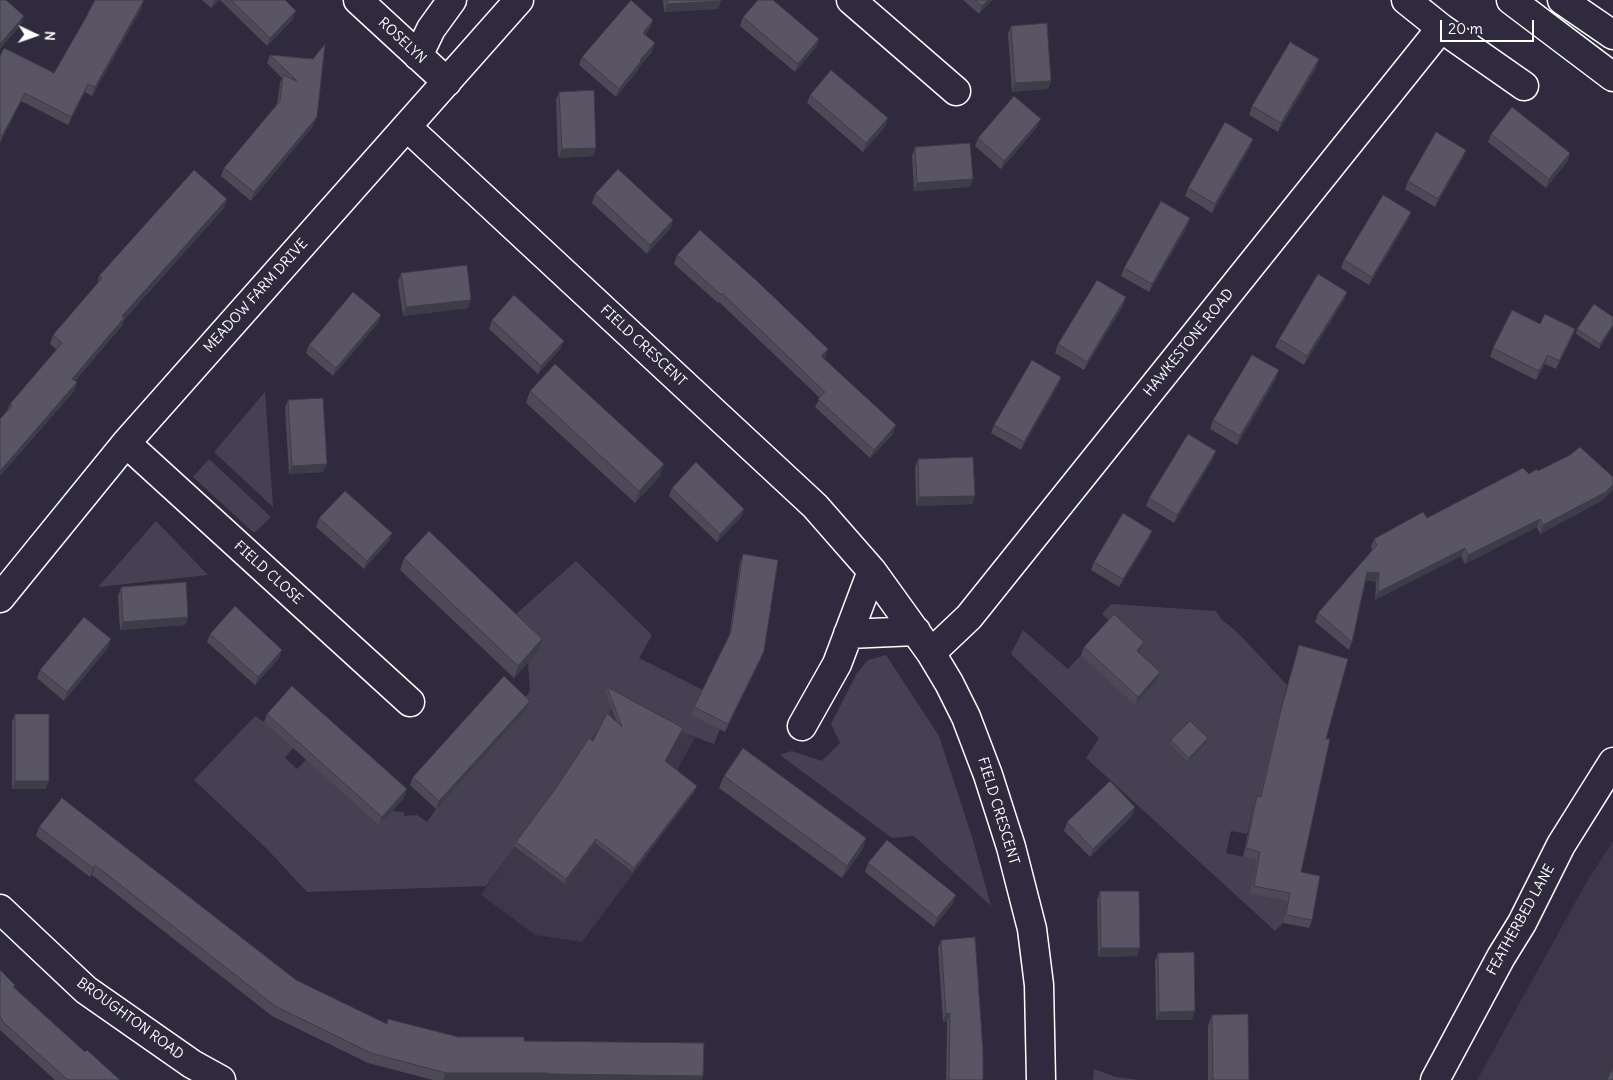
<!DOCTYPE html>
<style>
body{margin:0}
#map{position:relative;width:1613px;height:1080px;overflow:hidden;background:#2f2a3d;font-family:Delius,sans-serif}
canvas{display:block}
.north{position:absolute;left:10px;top:10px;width:50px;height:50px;-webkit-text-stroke:4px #2f2a3d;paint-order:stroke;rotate:93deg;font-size:14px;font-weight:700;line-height:20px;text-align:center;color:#fff}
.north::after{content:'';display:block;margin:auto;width:18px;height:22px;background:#fff;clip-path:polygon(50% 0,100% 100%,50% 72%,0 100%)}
.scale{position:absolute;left:1440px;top:20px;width:94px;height:22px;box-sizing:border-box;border:2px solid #fff;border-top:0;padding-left:6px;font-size:15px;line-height:18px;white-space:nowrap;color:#fff;-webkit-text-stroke:4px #2f2a3d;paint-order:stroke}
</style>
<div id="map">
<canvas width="1613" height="1080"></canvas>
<div class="north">N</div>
<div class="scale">20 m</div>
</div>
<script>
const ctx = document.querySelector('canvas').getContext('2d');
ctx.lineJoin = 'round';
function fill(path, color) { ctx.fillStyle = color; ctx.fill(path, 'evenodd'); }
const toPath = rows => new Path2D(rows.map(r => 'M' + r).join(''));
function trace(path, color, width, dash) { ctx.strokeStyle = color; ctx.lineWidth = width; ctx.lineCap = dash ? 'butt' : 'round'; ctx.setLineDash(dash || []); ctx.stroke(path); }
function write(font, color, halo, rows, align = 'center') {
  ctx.font = font + ' Delius,sans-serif'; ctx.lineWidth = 4; ctx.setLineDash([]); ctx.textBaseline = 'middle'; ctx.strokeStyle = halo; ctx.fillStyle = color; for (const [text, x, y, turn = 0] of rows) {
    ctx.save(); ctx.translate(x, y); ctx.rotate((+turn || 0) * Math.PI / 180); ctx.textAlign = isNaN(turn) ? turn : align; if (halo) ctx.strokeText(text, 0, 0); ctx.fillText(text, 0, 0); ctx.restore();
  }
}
fill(toPath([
 [617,698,681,732,695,738,675,774,695,791,582,942,535,935,481,895,514,846,606,718],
 [1613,841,1613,1080,1477,1080,1586,883]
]), '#3c3749');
fill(toPath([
 [265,392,273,507,214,452],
 [209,459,271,517,254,533,193,477],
 [156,521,208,575,98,587],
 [576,561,652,635,639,658,703,690,720,729,714,744,681,732,617,698,606,718,486,886,307,892,268,850,194,780,255,716,264,722,293,748,285,758,297,769,306,760,392,811,404,812,404,816,417,815,427,822,436,809,527,709,521,703,530,691,528,663,538,652,507,622],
 [1111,604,1216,611,1221,619,1237,632,1287,685,1278,718,1277,727,1286,785,1254,804,1247,834,1231,831,1226,853,1267,862,1265,870,1255,869,1251,894,1287,901,1283,923,1275,931,1086,758,1099,738,1011,654,1023,630,1068,669,1081,655,1134,659,1141,650,1102,614],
 [886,655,939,736,972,837,991,906,914,836,892,838,780,755,792,751,822,761,840,743,831,724,857,673,868,660],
 [1094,1069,1116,1077,1139,1080,1093,1080]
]), '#464152');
const minor = toPath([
 [358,0,447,82],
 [851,0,956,91],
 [1406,0,1441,28,1524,86],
 [418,56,431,29,452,0],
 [407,127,815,506,872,571,931,653,949,683,966,717,988,775,1011,847,1032,929,1039,985,1041,1080],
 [126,443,410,702],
 [0,598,126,443,519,0],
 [848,634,916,631],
 [931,653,969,617,1441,28],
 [802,726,837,664,872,571],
 [0,909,86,990,192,1064,221,1080]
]);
const tertiary = toPath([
 [1435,1080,1501,957,1522,923,1561,845,1613,762]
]);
const primary = toPath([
 [1511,0,1613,77],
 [1562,0,1613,35]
]);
trace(minor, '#fff', 31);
trace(tertiary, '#fff', 31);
trace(primary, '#fff', 31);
trace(minor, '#2f2a3d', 28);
trace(tertiary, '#2f2a3d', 28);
trace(primary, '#2f2a3d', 28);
fill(toPath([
 [202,0,219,0,211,8],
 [220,0,285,0,293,19,267,46],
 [663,0,721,0,718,9,664,12],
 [963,0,992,0,979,14],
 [141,9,92,96,85,92,68,125,21,101,0,143,0,56,54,73,85,19,88,13],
 [743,17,819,39,816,47,795,72,740,26],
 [653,20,650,28,645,35,652,52,640,66,638,70,616,97,579,65,582,57],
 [1011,26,1051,81,1048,89,1012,92,1008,34],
 [270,55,313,59,313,126,251,201,221,176,224,168,277,104,280,83,282,78,267,63],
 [1316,68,1278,132,1249,115,1252,106],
 [559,92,596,148,593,156,558,158,556,100],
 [810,95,885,127,863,152,807,103],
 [1037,127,1001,169,975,146,978,138],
 [1491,134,1570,153,1567,162,1546,188,1488,142],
 [1253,139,1250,147,1212,213,1185,196,1188,188],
 [915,147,970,187,914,191,912,156],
 [1466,150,1463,158,1435,207,1405,189,1408,181],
 [595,194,673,220,670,229,647,254,592,203],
 [227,199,224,208,124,320,121,327,75,381,77,382,74,391,0,476,0,419,7,411,10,404,57,350,50,344,53,335,97,284,99,276],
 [1190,218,1187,227,1149,292,1121,276,1124,268],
 [1408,220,1369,285,1341,268,1344,260],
 [677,255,825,357,824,359,893,434,870,458,815,407,820,398,719,302,718,303,674,264],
 [401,273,468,308,403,316,398,281],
 [1347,292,1344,300,1304,365,1275,347,1279,339],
 [1126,297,1123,306,1084,370,1055,353,1058,344],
 [381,315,378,323,333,376,306,353,309,345],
 [1613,317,1613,326,1599,349,1576,334,1577,329],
 [492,320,560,349,538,374,489,329],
 [1540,324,1575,329,1572,337,1556,369,1545,364,1536,380,1490,357,1493,348],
 [1061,377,1058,385,1021,450,991,433,994,425],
 [1276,379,1237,445,1210,429,1213,420],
 [530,391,660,476,635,503,526,403],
 [288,400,323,472,289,474,285,408],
 [918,459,975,496,972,504,916,506,915,467],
 [1213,459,1174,523,1146,506,1149,498],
 [1538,471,1603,500,1540,534,1537,527,1465,564,1461,556,1375,600,1376,582,1366,580,1352,642,1349,650,1315,622,1318,613,1372,550,1371,547,1374,539,1427,518,1529,474],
 [672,488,744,509,741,517,717,542,669,496],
 [319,518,392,533,389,541,364,569,316,527],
 [1152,531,1149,539,1119,587,1091,570,1094,562],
 [743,554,761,659,725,732,691,715,694,707,729,637,740,563],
 [404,558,538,652,514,678,400,570],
 [121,587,188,617,185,625,120,630,118,596],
 [210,634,279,658,255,685,207,642],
 [1299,645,1326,739,1301,872,1312,920,1309,928,1283,923,1287,901,1250,894,1257,860,1243,857,1254,804,1257,796,1260,796,1278,718],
 [1084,647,1141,650,1139,653,1160,672,1157,681,1135,705,1081,655],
 [108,648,64,701,37,678,40,670],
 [607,687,681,732,665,762,695,791,633,872,595,843,565,884,514,846,516,842,593,741,617,722,605,691],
 [530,701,527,709,436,809,410,785,413,777],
 [15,714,46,789,12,789,12,722],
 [267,714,404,798,379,825,264,722],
 [1208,738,1206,743,1188,762,1170,744,1171,740],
 [724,776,866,838,862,850,842,878,719,788],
 [1132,816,1090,857,1064,831,1067,822],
 [39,827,296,980,386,1024,388,1019,458,1037,524,1041,702,1080,433,1080,368,1063,272,1016,92,875,90,877,36,836],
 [868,863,953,903,934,927,865,872],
 [1100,891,1137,956,1098,957,1097,900],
 [941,940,983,1080,946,1080,947,1022,943,1022,938,948],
 [1158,953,1192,1020,1156,1020,1155,961],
 [0,970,15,985,14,987,85,1052,120,1080,55,1080,0,1030],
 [1212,1015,1249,1080,1208,1080,1208,1026]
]), '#4d4956');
fill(toPath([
 [144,0,141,9,92,96,95,87],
 [214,0,219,0,211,8,214,1],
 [988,0,992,0,979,14,982,6],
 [721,1,718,9,664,12,667,4],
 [296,11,293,19,267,46,270,38],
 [24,16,21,25,0,49,0,44],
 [653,20,650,28,640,41,643,33],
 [819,39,816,47,795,72,798,64],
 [655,43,652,52,640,66,638,70,616,97,619,89,640,60],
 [1319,59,1316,68,1278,132,1281,123],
 [1051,81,1048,89,1012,92,1015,83],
 [88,84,85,92,68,125,71,117],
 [25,93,0,143,2,136],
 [317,117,313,126,251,201,254,192],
 [888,118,885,127,863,152,866,143],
 [1041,119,1037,127,1001,169,1004,161],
 [1253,139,1250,147,1212,213,1215,204],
 [596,148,593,156,558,158,562,149],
 [1466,150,1463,158,1435,207,1438,199],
 [1570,153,1567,162,1546,188,1549,179],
 [973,179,970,187,914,191,917,183],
 [227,199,224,208,124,320,121,327,69,387,72,379,122,316],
 [1411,212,1408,220,1369,285,1372,277],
 [1190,218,1187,227,1149,292,1152,284],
 [673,220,670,229,647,254,650,245],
 [1347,292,1344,300,1304,365,1307,356],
 [1126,297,1123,306,1084,370,1087,362],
 [471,300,468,308,403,316,406,307],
 [381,315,378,323,333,376,336,368],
 [1613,325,1613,326,1599,349,1600,344],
 [1575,329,1572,337,1556,369,1559,361],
 [564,341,560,349,538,374,541,366],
 [828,349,825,357,818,365,821,356],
 [1548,355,1545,364,1536,380,1539,371],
 [1279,370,1276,379,1237,445,1240,436],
 [1061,377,1058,385,1021,450,1024,442],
 [77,382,74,391,0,476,0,471],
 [896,425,893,434,870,458,874,450],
 [1216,451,1213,459,1174,523,1177,515],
 [327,464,323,472,289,474,292,466],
 [664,464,660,476,635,503,639,491],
 [1613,484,1613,490,1603,500,1540,534,1543,525],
 [975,496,972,504,916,506,919,497],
 [744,509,741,517,717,542,720,534],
 [1540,519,1537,527,1465,564,1468,555],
 [1152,531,1149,539,1119,587,1123,579],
 [392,533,389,541,364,569,367,561],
 [1465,548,1461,556,1375,600,1378,592],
 [1367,572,1379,573,1376,582,1364,580],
 [188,617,185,625,120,630,123,622],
 [111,639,108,648,64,701,67,692],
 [542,639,538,652,514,678,518,666],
 [1144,642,1141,650,1134,659,1137,651],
 [282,650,279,658,255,685,258,677],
 [764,651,761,659,725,732,728,724],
 [1160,672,1157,681,1135,705,1138,697],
 [530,701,527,709,436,809,439,801],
 [683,728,681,732,663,766,665,761],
 [1208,738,1206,743,1188,762,1189,758],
 [15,781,49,781,46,789,12,789],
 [697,786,695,791,633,872,634,868],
 [407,789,404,798,379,825,382,817],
 [1135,807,1132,816,1090,857,1093,849],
 [866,838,862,850,842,878,847,866],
 [596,839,595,843,565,884,566,879],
 [95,865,92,875,90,877,93,868],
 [956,895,953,903,934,927,937,918],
 [1101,948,1140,948,1137,956,1098,957],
 [1195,1011,1192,1020,1156,1020,1159,1012],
 [950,1013,947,1022,943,1022,946,1014],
 [446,1073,549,1073,546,1080,443,1080],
 [549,1074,703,1076,702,1080,546,1080]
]), '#3e3c46');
const building = toPath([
 [0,0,6,0,24,16,0,44,0,0],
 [95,0,144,0,95,87,88,84,71,117,25,93,2,136,0,135,0,56,4,48,54,73,88,14,88,13,95,0],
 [231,0,285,0,296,11,270,38,231,0],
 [631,0,653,20,643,33,655,43,640,60,641,61,619,89,582,57,631,0],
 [667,0,721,0,721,1,667,4,667,0],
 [758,0,773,0,819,39,798,64,743,17,758,0],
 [975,0,988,0,982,6,975,0],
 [1047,23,1051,81,1015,83,1011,26,1047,23],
 [1290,42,1319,59,1281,123,1252,106,1290,42],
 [325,44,317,117,254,192,224,168,280,101,283,75,297,81,270,55,313,59,325,44],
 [831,70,888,118,866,143,810,95,831,70],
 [594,90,596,148,562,149,559,92,594,90],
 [1014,96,1041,119,1004,161,978,138,1014,96],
 [1512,107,1570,153,1549,179,1491,134,1512,107],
 [1225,122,1253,139,1215,204,1188,188,1225,122],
 [1436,132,1466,150,1438,199,1408,181,1436,132],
 [970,143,973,179,917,183,915,147,970,143],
 [618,169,673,220,650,245,595,194,618,169],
 [194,170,227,199,122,316,124,318,72,379,77,382,0,471,0,419,12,406,10,404,62,343,53,335,102,278,99,276,194,170],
 [1383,195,1411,212,1372,277,1344,260,1383,195],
 [1161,201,1190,218,1152,284,1124,268,1161,201],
 [700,230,758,282,828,349,821,356,896,425,874,450,818,399,825,392,722,293,721,295,677,255,700,230],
 [467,265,471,300,406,307,401,273,467,265],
 [1318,274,1347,292,1307,356,1279,339,1318,274],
 [1097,280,1126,297,1087,362,1058,344,1097,280],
 [353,292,381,315,336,368,309,345,353,292],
 [514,295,564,341,541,366,492,320,514,295],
 [1594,304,1613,317,1613,325,1600,344,1577,329,1594,304],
 [1512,310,1540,324,1545,314,1575,329,1559,361,1548,355,1539,371,1493,348,1512,310],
 [1252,355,1279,370,1240,436,1213,420,1252,355],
 [1032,360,1061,377,1024,442,994,425,1032,360],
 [555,364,664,464,639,491,530,391,555,364],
 [323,398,327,464,292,466,288,400,323,398],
 [1188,434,1216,451,1177,515,1149,498,1188,434],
 [1580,447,1613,477,1613,484,1606,492,1543,525,1540,519,1468,555,1465,548,1378,592,1379,573,1367,572,1352,642,1318,613,1377,545,1374,539,1423,512,1427,518,1523,468,1529,474,1537,469,1538,471,1570,455,1580,447],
 [973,457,975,496,919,497,918,459,973,457],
 [696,462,744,509,720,534,672,488,696,462],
 [345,491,392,533,367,561,319,518,345,491],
 [1123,513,1152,531,1123,579,1094,562,1123,513],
 [429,531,542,639,518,666,404,558,429,531],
 [743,554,778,560,764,651,728,724,694,707,731,632,743,554],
 [186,582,188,617,123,622,121,587,186,582],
 [235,606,282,650,258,677,210,634,235,606],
 [1114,614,1144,642,1137,651,1160,672,1138,697,1084,647,1114,614],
 [84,617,111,639,67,692,40,670,84,617],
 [1299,645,1348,659,1326,739,1330,739,1301,872,1320,876,1312,920,1286,915,1290,893,1254,886,1260,852,1246,848,1257,796,1261,797,1281,710,1299,645],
 [504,676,530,701,439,801,413,777,504,676],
 [292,686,407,789,382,817,267,714,292,686],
 [607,687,683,728,665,761,697,786,634,868,596,839,566,879,516,842,556,788,589,738,593,741,607,713,622,727,607,687],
 [15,714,49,714,49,781,15,781,15,714],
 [1190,721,1208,738,1189,758,1171,740,1190,721],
 [743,748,866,838,847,866,724,776,743,748],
 [1110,781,1135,807,1093,849,1067,822,1110,781],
 [62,798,296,980,387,1024,388,1019,458,1037,524,1037,524,1041,704,1043,703,1076,549,1074,549,1073,446,1073,371,1053,275,1006,95,865,93,868,39,827,62,798],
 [887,840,956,895,937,918,868,863,887,840],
 [1100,891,1139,891,1140,948,1101,948,1100,891],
 [975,937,983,1051,983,1080,949,1080,950,1013,946,1014,941,940,975,937],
 [1194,952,1195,1011,1159,1012,1158,953,1194,952],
 [0,970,15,985,13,987,85,1052,87,1050,120,1080,68,1080,2,1021,3,1020,0,1017,0,970],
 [1248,1014,1249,1080,1213,1080,1212,1015,1248,1014],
 [1613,1068,1613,1080,1607,1080,1613,1068]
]);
fill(building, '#595564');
trace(building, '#3e3c46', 1);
write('14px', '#fff', '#2f2a3d', [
 ["ROSELYN",402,41,43],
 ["MEADOW FARM DRIVE",256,296,-48],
 ["HAWKESTONE ROAD",1189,343,-51],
 ["FIELD CRESCENT",643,346,43],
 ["FIELD CLOSE",268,573,42],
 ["FIELD CRESCENT",998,811,73],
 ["FEATHERBED LANE",1521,920,-61],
 ["BROUGHTON ROAD",130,1019,36]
]);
</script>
